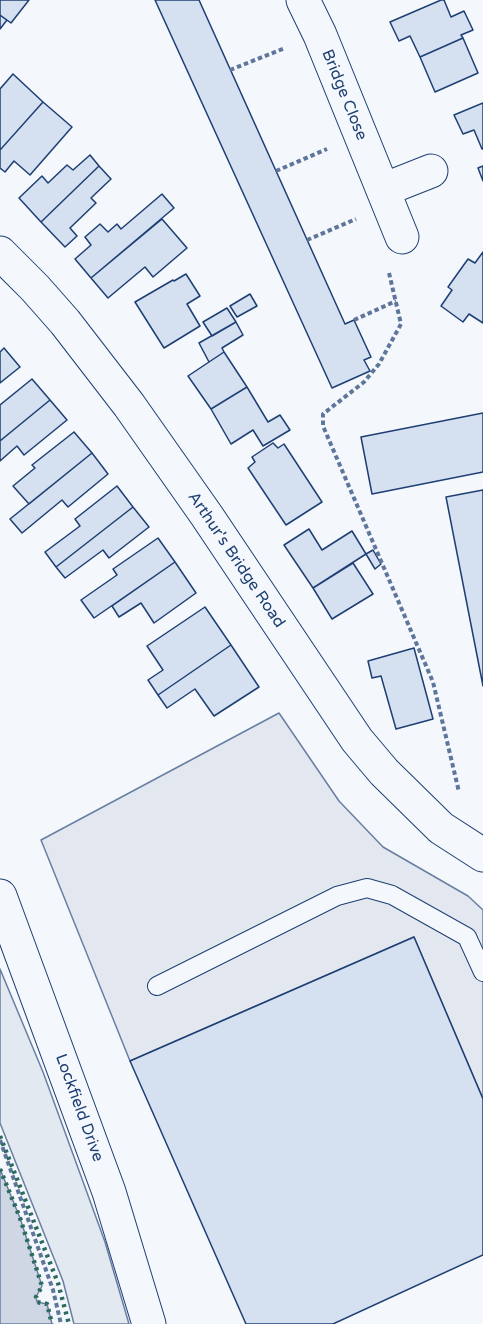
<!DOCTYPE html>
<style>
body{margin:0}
canvas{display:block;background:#f4f7fb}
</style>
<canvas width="483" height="1324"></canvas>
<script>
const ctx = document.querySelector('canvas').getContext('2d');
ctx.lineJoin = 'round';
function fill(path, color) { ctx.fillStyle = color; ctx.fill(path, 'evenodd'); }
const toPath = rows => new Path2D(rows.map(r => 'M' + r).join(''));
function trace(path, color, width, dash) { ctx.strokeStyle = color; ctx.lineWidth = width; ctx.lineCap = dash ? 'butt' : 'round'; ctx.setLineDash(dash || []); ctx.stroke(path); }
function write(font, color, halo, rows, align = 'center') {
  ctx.font = font + ' "Varela Round",sans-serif'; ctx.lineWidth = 4.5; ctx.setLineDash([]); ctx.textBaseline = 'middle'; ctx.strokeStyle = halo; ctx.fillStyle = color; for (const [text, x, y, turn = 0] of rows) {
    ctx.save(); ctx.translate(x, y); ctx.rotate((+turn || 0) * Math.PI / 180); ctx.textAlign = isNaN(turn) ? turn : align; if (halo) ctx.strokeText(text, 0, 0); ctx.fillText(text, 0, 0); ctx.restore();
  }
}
const green = toPath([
 [0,969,43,1072,105,1242,129,1324,74,1324,63,1281,0,1123,0,969]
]);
fill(green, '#e3e9f0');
trace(green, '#687fa3', 1.5);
const parking = toPath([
 [279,713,339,801,383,847,468,896,483,910,483,1099,414,937,130,1061,41,840,279,713]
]);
fill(parking, '#e3e8f0');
trace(parking, '#687fa3', 1.5);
const water = toPath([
 [0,1169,20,1218,42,1286,36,1297,37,1302,47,1304,52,1324,0,1324,0,1169]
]);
fill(water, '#cfd7e4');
trace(water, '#687fa3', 1.5);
const building = toPath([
 [0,0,29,0,11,23,0,15,0,0],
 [155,0,199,0,345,324,354,320,371,357,364,360,370,371,332,388,155,0],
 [441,0,444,0,451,17,464,11,473,30,461,35,463,38,420,57,410,36,399,41,390,22,441,0],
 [0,15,7,20,0,29,0,15],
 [463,38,478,73,435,92,420,57,463,38],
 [13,74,43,102,0,150,0,89,13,74],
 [43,102,72,127,30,175,14,161,5,172,0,168,0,150,43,102],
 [483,103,483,149,482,149,474,130,463,134,454,115,483,103],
 [90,155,99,166,41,222,19,198,42,176,48,183,67,165,73,170,90,155],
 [99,166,111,179,91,198,96,203,70,228,77,236,65,247,41,222,99,166],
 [483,166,483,181,478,168,483,166],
 [162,194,174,208,91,278,75,259,91,245,85,237,100,224,108,232,117,224,121,229,162,194],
 [162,219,187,248,153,277,145,267,108,298,91,278,162,219],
 [483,252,483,323,469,314,463,322,441,306,452,290,448,287,468,259,475,263,483,252],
 [186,274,200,296,187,304,200,326,164,348,135,302,173,280,174,281,186,274],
 [250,294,257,306,237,317,230,306,250,294],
 [227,308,236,322,212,336,203,322,227,308],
 [236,322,243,335,222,348,224,352,209,362,199,343,236,322],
 [4,348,20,367,0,383,0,352,4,348],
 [224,352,247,387,211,409,188,376,224,352],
 [32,379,50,400,0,441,0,405,32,379],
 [247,387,268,422,280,415,290,430,263,446,253,430,231,444,211,409,247,387],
 [50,400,67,420,24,455,17,446,0,461,0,441,50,400],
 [483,413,483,472,372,494,361,437,483,413],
 [74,432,92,453,29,504,13,486,35,468,32,465,74,432],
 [273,443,278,448,284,444,322,502,286,525,248,468,255,462,252,457,273,443],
 [92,453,108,474,68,507,62,500,22,533,10,519,92,453],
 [117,486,133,507,56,567,45,552,80,526,75,519,117,486],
 [483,490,483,686,446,497,483,490],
 [133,507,149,527,109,558,103,550,65,578,56,567,133,507],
 [309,529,322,550,352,531,366,554,313,588,284,545,309,529],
 [158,538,175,562,94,618,81,600,117,575,113,569,158,538],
 [373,550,381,564,375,569,366,554,373,550],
 [175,562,196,593,154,623,141,603,119,617,112,606,175,562],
 [353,563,373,594,332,619,313,588,353,563],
 [205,607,231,645,158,695,148,680,163,670,147,646,205,607],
 [231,645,259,687,214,716,195,689,167,708,158,695,231,645],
 [414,648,433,719,396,729,381,676,372,678,368,661,414,648],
 [414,937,483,1099,483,1255,333,1324,246,1324,130,1061,414,937]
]);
fill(building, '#d5e0f0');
trace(building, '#1d3f73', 1.5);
const lane = toPath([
 [157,986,337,896,367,888,392,895,467,937,483,972]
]);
const street = toPath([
 [303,0,320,35,402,237],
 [383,190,431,171],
 [0,253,35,288,65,322,129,405,207,516,357,740,384,772,441,828,483,855]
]);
const primary = toPath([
 [0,896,109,1192,149,1324]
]);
trace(lane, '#1d3f73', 20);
trace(street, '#1d3f73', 35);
trace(primary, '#1d3f73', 35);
trace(toPath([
 [230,70,285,48],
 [276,171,327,149],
 [307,240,356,219],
 [389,273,401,324,379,364,364,382,323,414,323,426,433,682,459,792],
 [354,320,396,301],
 [0,1140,53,1290,61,1324]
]), '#5e769c', 4, [4.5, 3]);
trace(lane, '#f4f7fb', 18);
trace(street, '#f4f7fb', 33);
trace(primary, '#f4f7fb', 33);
trace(toPath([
 [0,1136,58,1283,69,1324],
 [0,1169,20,1218,42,1286,36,1297,37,1302,47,1304,52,1324]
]), '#2c6c60', 4.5, [3, 4.5]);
write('16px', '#1d3f73', '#f4f7fb', [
 ["Bridge Close",344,95,68],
 ["Arthur's Bridge Road",236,560,56],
 ["Lockfield Drive",79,1108,70]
]);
</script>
